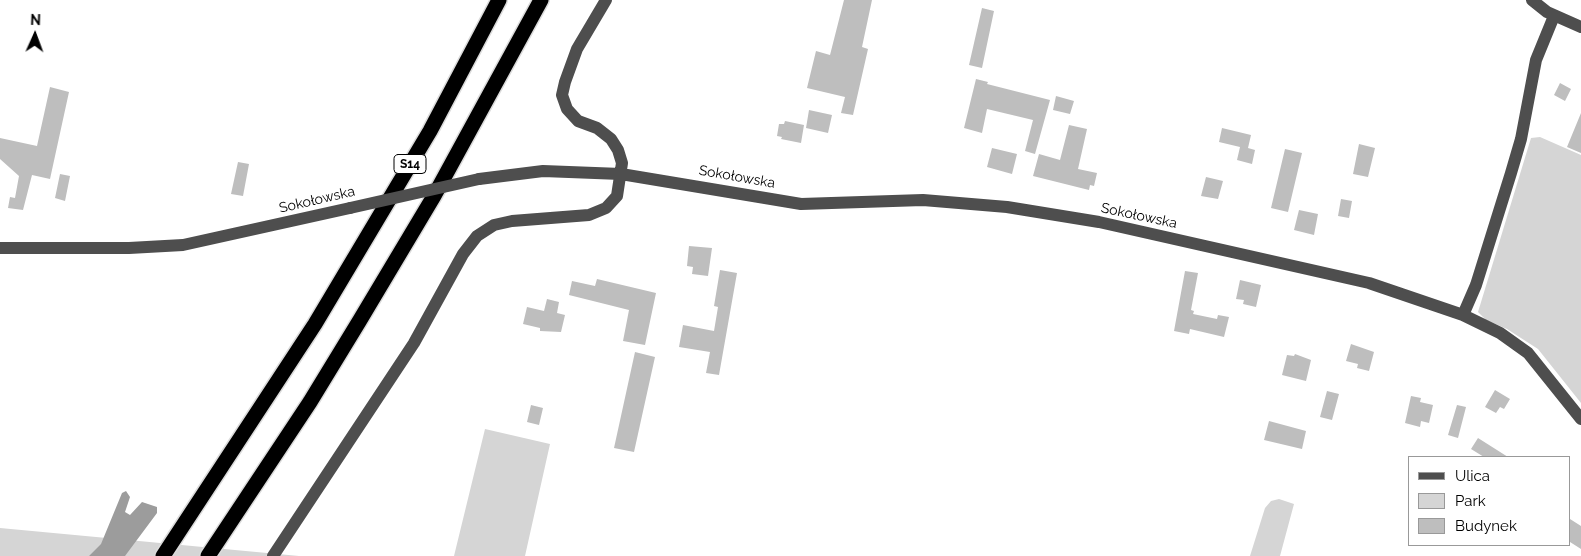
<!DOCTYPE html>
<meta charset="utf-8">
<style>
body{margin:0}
#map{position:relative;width:1581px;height:556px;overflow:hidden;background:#fff;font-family:Raleway,sans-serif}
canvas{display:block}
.legend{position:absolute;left:1408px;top:456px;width:162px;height:90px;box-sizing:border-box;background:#fff;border:1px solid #999;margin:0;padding:6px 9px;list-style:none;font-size:15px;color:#000}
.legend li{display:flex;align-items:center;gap:10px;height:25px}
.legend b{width:25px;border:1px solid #999}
.north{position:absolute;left:10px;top:10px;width:50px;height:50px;-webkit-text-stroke:4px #fff;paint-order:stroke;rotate:2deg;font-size:14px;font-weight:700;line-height:20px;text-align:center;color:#000}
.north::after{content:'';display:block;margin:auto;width:18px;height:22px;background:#000;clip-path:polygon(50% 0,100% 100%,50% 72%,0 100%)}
</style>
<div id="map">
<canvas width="1581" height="556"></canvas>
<ul class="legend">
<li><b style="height:6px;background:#4e4e4e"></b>Ulica</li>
<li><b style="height:14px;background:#d5d5d5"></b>Park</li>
<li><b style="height:14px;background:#bebebe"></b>Budynek</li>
</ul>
<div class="north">N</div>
</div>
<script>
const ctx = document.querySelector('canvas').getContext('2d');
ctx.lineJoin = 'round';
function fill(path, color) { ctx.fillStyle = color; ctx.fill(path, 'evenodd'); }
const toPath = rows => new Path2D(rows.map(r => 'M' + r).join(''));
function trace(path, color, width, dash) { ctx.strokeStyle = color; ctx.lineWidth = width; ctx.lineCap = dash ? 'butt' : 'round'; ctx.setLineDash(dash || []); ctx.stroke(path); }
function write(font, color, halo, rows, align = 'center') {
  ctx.font = font + ' Raleway,sans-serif'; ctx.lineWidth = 5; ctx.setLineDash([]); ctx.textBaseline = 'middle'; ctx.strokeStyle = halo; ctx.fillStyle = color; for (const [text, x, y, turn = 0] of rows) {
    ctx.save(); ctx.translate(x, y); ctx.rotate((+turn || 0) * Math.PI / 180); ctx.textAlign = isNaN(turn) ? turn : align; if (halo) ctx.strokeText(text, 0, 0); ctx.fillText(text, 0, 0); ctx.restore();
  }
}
fill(toPath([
 [1540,137,1581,155,1581,403,1538,349,1507,329,1486,320,1478,312,1531,138],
 [485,429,550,444,525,556,454,556],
 [1279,499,1294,504,1280,556,1250,556,1265,508,1271,501],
 [0,528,299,556,0,556]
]), '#d5d5d5');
fill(toPath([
 [126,491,130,497,125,512,130,515,142,502,157,507,157,513,125,556,89,556,101,544,122,493]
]), '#9c9c9c');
fill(toPath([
 [844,0,872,0,862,47,868,49,853,115,841,113,845,97,807,88,816,51,830,55],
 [982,8,994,11,982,68,969,65],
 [976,79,988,82,987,84,1050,100,1035,154,1025,151,1033,120,987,109,982,133,964,128],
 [1560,83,1571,89,1565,101,1554,95],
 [50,87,69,92,50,179,32,175,23,210,8,208,10,197,15,198,19,176,0,159,0,138,37,146],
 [1056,96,1074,101,1070,114,1053,110],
 [809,110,832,115,828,133,806,128],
 [1581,113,1581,153,1567,147],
 [785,121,804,125,801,143,781,139,782,137,777,136,779,124,784,124],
 [1069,125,1087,129,1078,169,1097,173,1094,186,1090,185,1089,190,1033,176,1039,154,1060,160],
 [1222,128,1251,135,1248,148,1255,150,1252,164,1237,160,1240,147,1219,142],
 [1359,144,1375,148,1368,177,1353,174],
 [992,148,1017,154,1012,174,987,167],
 [1285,149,1302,153,1288,212,1271,208],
 [238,162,249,164,243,196,231,194],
 [60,174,70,176,65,201,55,198],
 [1206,177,1223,181,1218,199,1201,196],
 [1341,199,1352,201,1349,218,1338,216],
 [1299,210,1318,214,1314,235,1294,230],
 [689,246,712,248,708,276,692,274,693,267,687,266],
 [720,270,737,273,719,375,706,373,710,352,679,347,683,325,714,331,718,307,714,306],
 [1185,271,1198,273,1191,310,1194,311,1193,314,1217,319,1218,315,1229,317,1224,337,1190,329,1189,334,1174,331],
 [597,279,656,293,645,345,623,341,629,310,569,295,572,281,595,286],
 [1240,280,1261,285,1256,307,1243,304,1244,300,1236,299],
 [547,299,559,302,557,313,565,315,561,332,540,331,540,328,523,324,527,307,544,311],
 [1351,344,1374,352,1369,371,1357,368,1358,364,1346,361],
 [635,352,655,357,634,452,614,448],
 [1295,354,1311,360,1306,381,1282,375,1287,355,1294,356],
 [1495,390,1510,399,1504,409,1500,407,1496,413,1485,407],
 [1327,391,1339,394,1332,420,1320,417],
 [1411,396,1421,398,1420,402,1433,405,1429,423,1421,421,1420,427,1405,423],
 [531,405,543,408,539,425,527,422],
 [1457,405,1466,407,1458,438,1448,435],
 [1269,421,1306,431,1302,449,1264,440],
 [1478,438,1508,457,1484,457,1471,449],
 [1570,519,1581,526,1581,549,1570,542]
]), '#bebebe');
const highway = toPath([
 [163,556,315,324,430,131,499,0],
 [208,556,310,402,360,320,434,196,541,0]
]);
trace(highway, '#dbdbdb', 18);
trace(toPath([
 [1532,0,1547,12,1581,27],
 [479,179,543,171,621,174,801,204,923,200,1007,207,1099,222,1369,283,1463,315,1500,333,1528,353,1581,419],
 [0,248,129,248,183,245,350,208],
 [1463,315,1476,285,1511,173,1521,139,1536,60,1554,16],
 [273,556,414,343,463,254,477,236,494,225,512,221,589,215,606,208,617,196,622,163,618,150,611,139,597,128,578,121,567,109,562,95,565,82,577,49,606,0]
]), '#4e4e4e', 12);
trace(highway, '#000', 15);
trace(toPath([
 [350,208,479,179]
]), '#4e4e4e', 12);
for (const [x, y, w] of [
 [410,164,32]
]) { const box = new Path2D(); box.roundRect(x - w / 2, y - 9.5, w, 19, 4); ctx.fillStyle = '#fff'; ctx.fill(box); trace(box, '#000', 1); }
write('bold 12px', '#000', null, [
 ["S14",410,164]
]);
write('14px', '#000', '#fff', [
 ["Sokołowska",737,177,10],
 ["Sokołowska",317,200,-13],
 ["Sokołowska",1139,216,12]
]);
</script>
